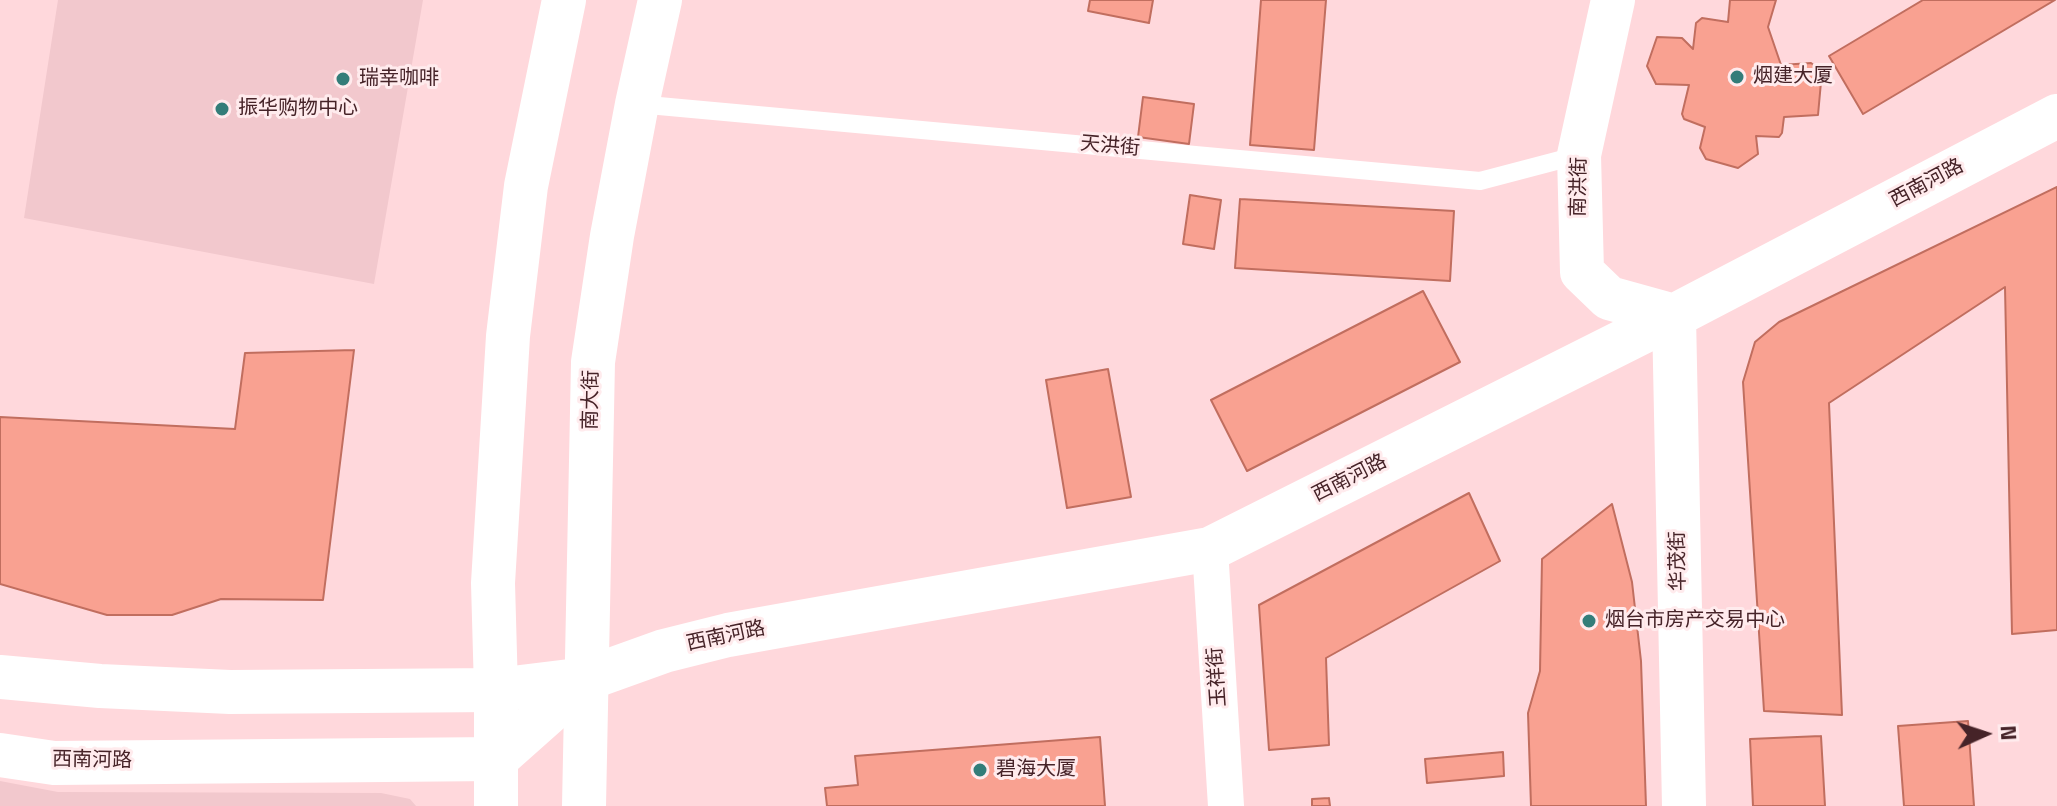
<!DOCTYPE html>
<meta charset="utf-8">
<style>
body{margin:0}
#map{position:relative;width:2057px;height:806px;overflow:hidden;background:#ffd8dc;font-family:"Titillium Web",sans-serif}
canvas{display:block}
.north{position:absolute;left:1945px;top:694px;width:80px;height:80px;-webkit-text-stroke:6px #ffebed;paint-order:stroke;rotate:87deg;font-size:22px;font-weight:700;line-height:32px;text-align:center;color:#462328}
.north::after{content:'';display:block;margin:auto;width:28px;height:36px;background:#462328;clip-path:polygon(50% 0,100% 100%,50% 72%,0 100%)}
</style>
<div id="map">
<canvas width="2057" height="806"></canvas>
<div class="north">N</div>
</div>
<script>
const ctx = document.querySelector('canvas').getContext('2d');
ctx.lineJoin = 'round';
function fill(path, color) { ctx.fillStyle = color; ctx.fill(path, 'evenodd'); }
const toPath = rows => new Path2D(rows.map(r => 'M' + r).join(''));
function trace(path, color, width, dash) { ctx.strokeStyle = color; ctx.lineWidth = width; ctx.lineCap = dash ? 'butt' : 'round'; ctx.setLineDash(dash || []); ctx.stroke(path); }
function write(font, color, halo, rows, align = 'center') {
  ctx.font = font + ' "Titillium Web","Noto Sans SC",sans-serif'; ctx.lineWidth = 6; ctx.setLineDash([]); ctx.textBaseline = 'middle'; ctx.strokeStyle = halo; ctx.fillStyle = color; for (const [text, x, y, turn = 0] of rows) {
    ctx.save(); ctx.translate(x, y); ctx.rotate((+turn || 0) * Math.PI / 180); ctx.textAlign = isNaN(turn) ? turn : align; if (halo) ctx.strokeText(text, 0, 0); ctx.fillText(text, 0, 0); ctx.restore();
  }
}
fill(toPath([
 [58,0,423,0,374,284,24,218],
 [0,781,58,792,381,793,410,799,416,806,0,806]
]), '#f2c8cd');
const building = toPath([
 [1090,0,1153,0,1149,23,1088,11,1090,0],
 [1261,0,1326,0,1314,150,1250,145,1261,0],
 [1730,0,1776,0,1768,27,1781,65,1811,63,1822,71,1818,115,1784,117,1782,133,1779,137,1756,136,1758,154,1738,168,1706,159,1700,148,1705,127,1684,119,1682,114,1689,85,1656,84,1647,66,1657,37,1682,38,1693,49,1696,23,1702,18,1728,22,1730,0],
 [1923,0,2055,0,1863,114,1829,56,1923,0],
 [1143,97,1194,104,1189,144,1138,137,1143,97],
 [2057,187,2057,630,2012,634,2005,287,1829,403,1842,715,1764,711,1743,382,1755,342,1779,322,2057,187],
 [1190,195,1221,200,1214,249,1183,244,1190,195],
 [1240,199,1454,211,1450,281,1235,268,1240,199],
 [1423,291,1460,362,1247,471,1211,400,1423,291],
 [354,350,323,600,221,599,172,615,107,615,0,584,0,417,235,429,245,353,354,350],
 [1108,369,1131,497,1067,508,1046,380,1108,369],
 [1469,493,1500,561,1326,658,1329,745,1269,750,1259,605,1469,493],
 [1612,504,1632,582,1641,661,1646,806,1531,806,1528,713,1540,671,1542,559,1612,504],
 [1968,721,1974,806,1904,806,1898,726,1968,721],
 [1821,736,1825,806,1753,806,1750,739,1821,736],
 [1100,737,1105,806,827,806,825,788,858,785,855,756,1100,737],
 [1503,752,1504,776,1427,783,1425,759,1503,752],
 [1329,798,1330,806,1312,806,1312,799,1329,798]
]);
fill(building, '#f9a191');
trace(building, '#c16e5f', 2);
trace(toPath([
 [637,104,1480,181,1579,155]
]), '#fff', 18);
trace(toPath([
 [1210,549,1226,806]
]), '#fff', 36);
trace(toPath([
 [1613,0,1579,155,1582,272,1609,298,1674,316],
 [1674,316,1684,806],
 [0,677,100,686,230,692,496,690,586,679,664,651,728,635,1210,549,1674,316,2057,116],
 [0,755,54,763,496,759,586,679]
]), '#fff', 44);
trace(toPath([
 [496,806,496,690,493,583,508,336,526,186,564,0],
 [584,806,593,362,612,236,637,104,660,0]
]), '#fff', 44);
for (const [x, y, r, color] of [
 [1737,77,8,"#347d79"],
 [343,79,8,"#347d79"],
 [222,109,8,"#347d79"],
 [1589,621,8,"#347d79"],
 [980,770,8,"#347d79"]
]) { const dot = new Path2D(); dot.arc(x, y, r, 0, 2 * Math.PI); ctx.fillStyle = color; ctx.fill(dot); trace(dot, '#ffebed', 3); }
write('20px', '#462328', '#ffebed', [
 ["烟建大厦",1753,77],
 ["瑞幸咖啡",359,79],
 ["振华购物中心",238,109],
 ["烟台市房产交易中心",1605,621],
 ["碧海大厦",996,770]
], 'left');
write('20px', '#462328', '#ffebed', [
 ["天洪街",1110,147,5],
 ["西南河路",1927,184,-28],
 ["南洪街",1580,187,-89],
 ["南大街",592,400,-89],
 ["西南河路",1350,479,-27],
 ["华茂街",1679,561,-91],
 ["西南河路",726,637,-12],
 ["玉祥街",1218,677,-94],
 ["西南河路",92,761,1]
]);
</script>
